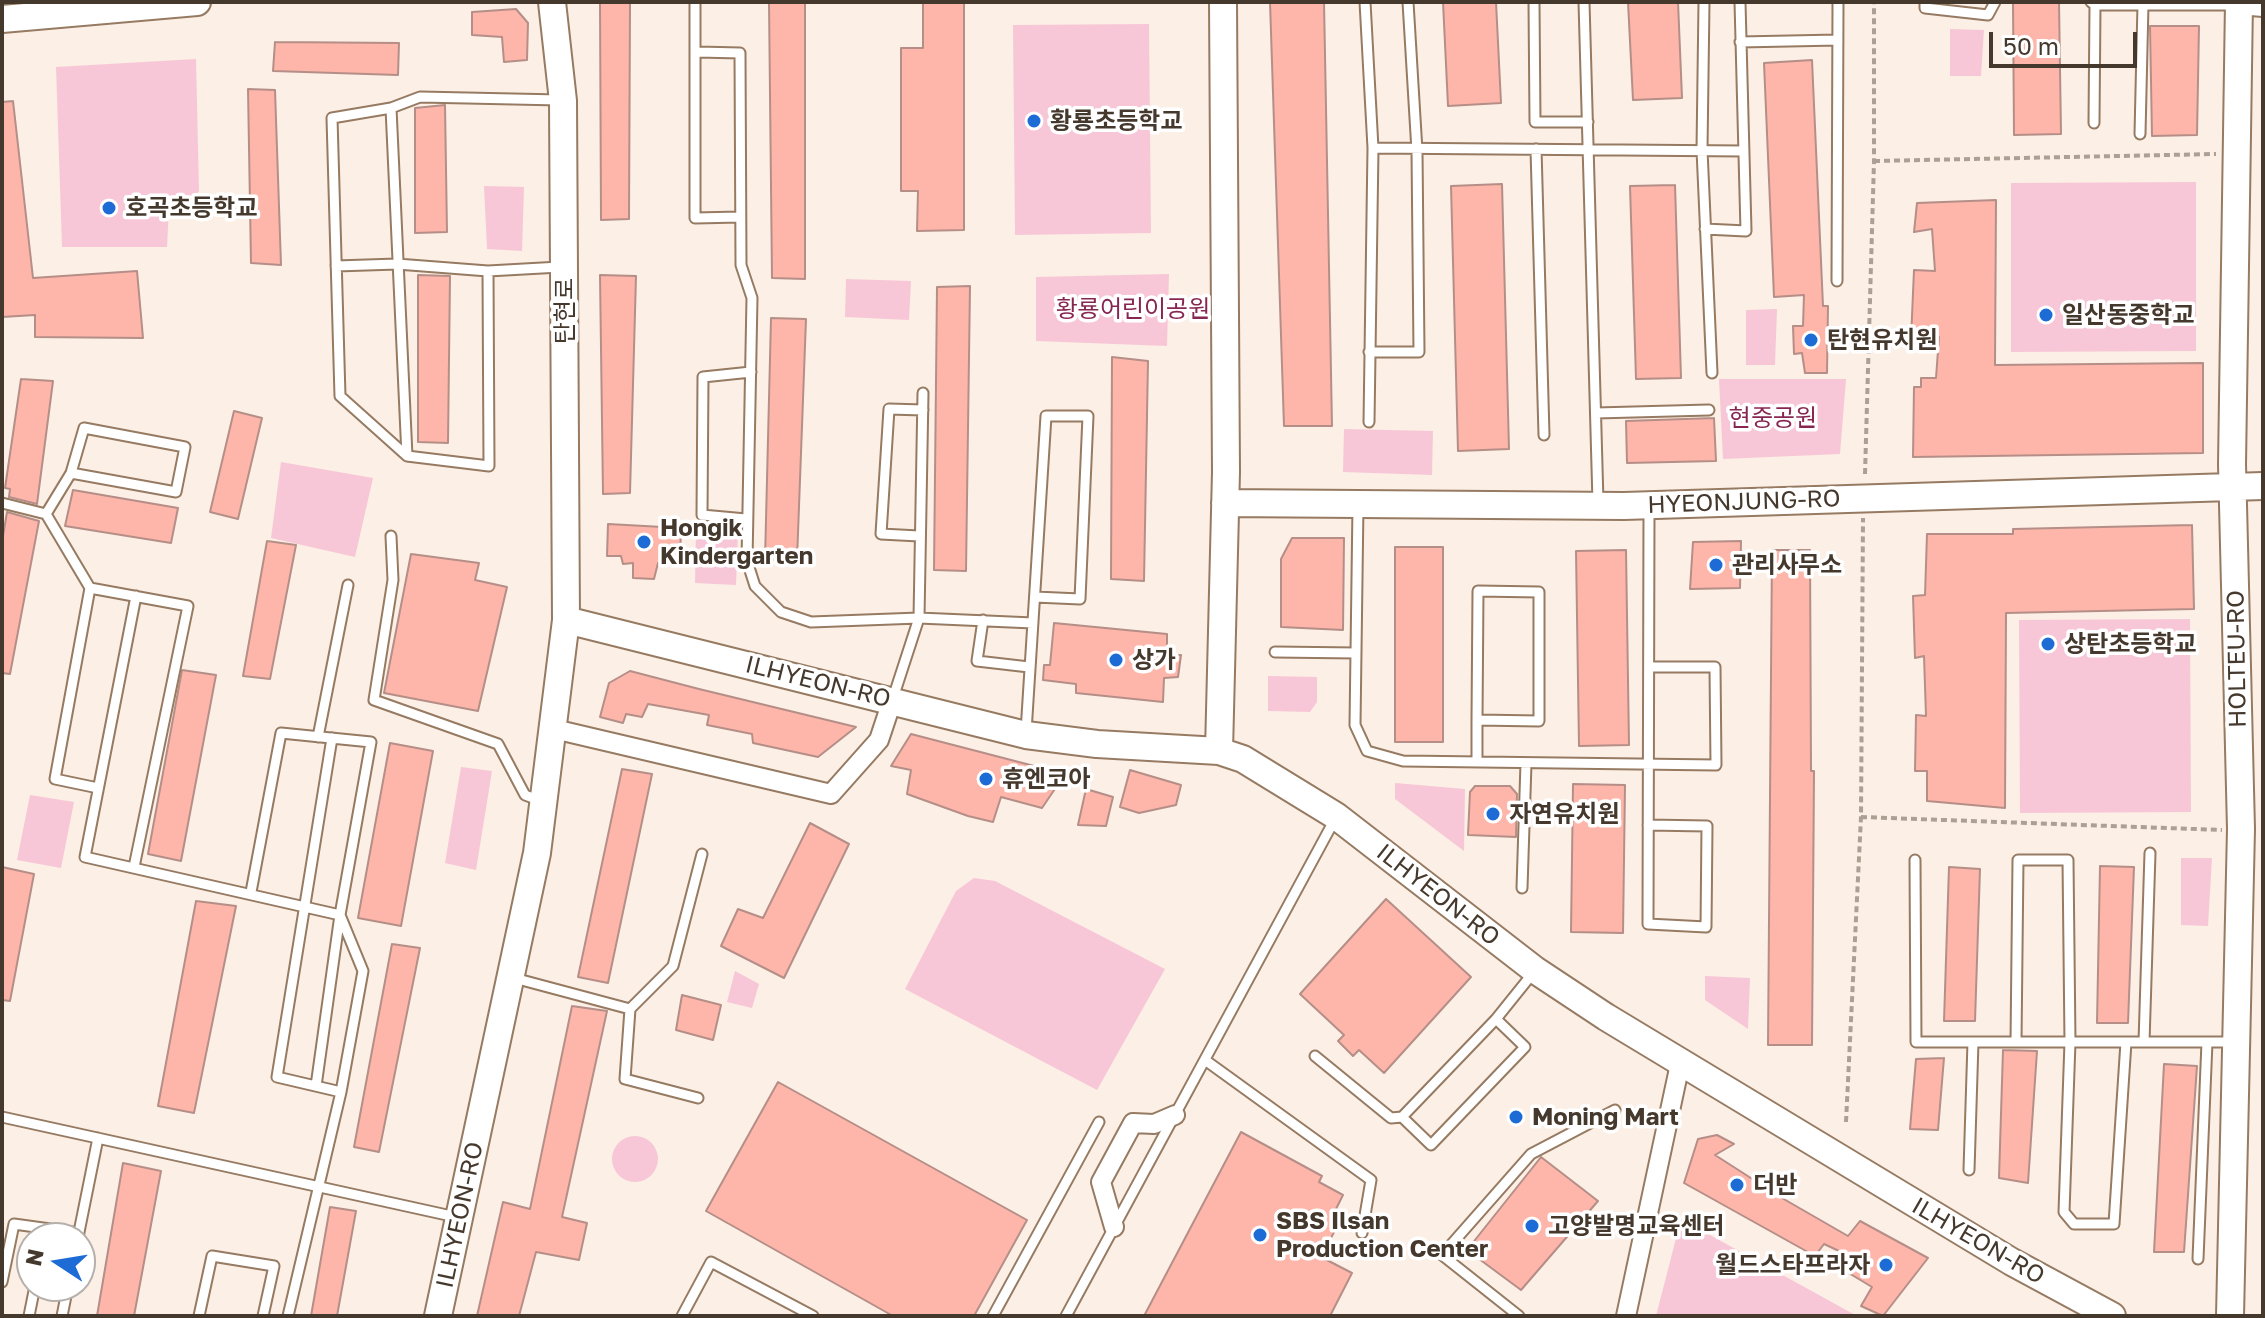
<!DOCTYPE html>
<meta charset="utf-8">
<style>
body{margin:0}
#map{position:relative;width:2265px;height:1318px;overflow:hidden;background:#fcefe5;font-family:"Golos Text",sans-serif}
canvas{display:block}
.frame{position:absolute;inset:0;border:4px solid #45392e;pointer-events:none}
.north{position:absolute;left:16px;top:1222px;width:80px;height:80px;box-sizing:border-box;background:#fff;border:2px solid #b5b0ab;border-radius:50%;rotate:282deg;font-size:22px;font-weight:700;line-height:32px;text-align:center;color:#45392e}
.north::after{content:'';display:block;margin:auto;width:28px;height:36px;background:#1d6cd6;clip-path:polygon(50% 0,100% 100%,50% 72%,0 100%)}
.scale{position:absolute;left:1989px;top:32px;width:148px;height:36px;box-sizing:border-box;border:4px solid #45392e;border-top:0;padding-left:10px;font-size:24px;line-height:28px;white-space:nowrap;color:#45392e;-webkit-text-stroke:6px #fff;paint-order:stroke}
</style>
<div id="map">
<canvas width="2265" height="1318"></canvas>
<div class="frame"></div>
<div class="north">N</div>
<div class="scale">50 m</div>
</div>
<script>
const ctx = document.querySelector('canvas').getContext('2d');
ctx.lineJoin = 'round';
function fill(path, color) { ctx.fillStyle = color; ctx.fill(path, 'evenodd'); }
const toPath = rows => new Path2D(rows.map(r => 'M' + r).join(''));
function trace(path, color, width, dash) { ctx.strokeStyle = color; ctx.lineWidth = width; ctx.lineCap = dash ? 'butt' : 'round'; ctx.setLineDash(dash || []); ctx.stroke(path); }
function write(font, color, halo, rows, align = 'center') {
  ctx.font = font + ' "Golos Text","Noto Sans KR",sans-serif'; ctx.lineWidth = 7; ctx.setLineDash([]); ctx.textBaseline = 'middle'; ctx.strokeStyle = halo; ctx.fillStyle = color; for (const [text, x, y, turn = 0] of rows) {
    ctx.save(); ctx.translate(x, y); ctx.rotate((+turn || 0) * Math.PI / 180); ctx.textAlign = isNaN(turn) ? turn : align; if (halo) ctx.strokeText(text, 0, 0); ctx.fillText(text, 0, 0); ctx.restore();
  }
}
fill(toPath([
 [1149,24,1151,233,1015,235,1013,25],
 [1950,29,1984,30,1981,76,1950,76],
 [196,59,199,192,169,208,167,247,62,247,56,67],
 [2196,182,2196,351,2011,352,2011,183],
 [484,186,524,187,522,251,487,249],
 [1169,274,1167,346,1036,341,1036,277],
 [846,279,911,281,909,320,845,317],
 [1777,309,1775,365,1746,365,1746,310],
 [1719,379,1846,379,1840,454,1723,459],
 [1344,429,1433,431,1432,475,1343,472],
 [281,462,373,478,355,557,271,538],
 [696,528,738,531,736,585,695,583],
 [2190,619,2191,812,2020,813,2019,620],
 [1268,676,1317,677,1317,702,1310,712,1268,711],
 [461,767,492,771,476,870,445,863],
 [1395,783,1465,789,1464,851,1395,799],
 [30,795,74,802,61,868,17,860],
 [2181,858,2212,858,2208,926,2181,925],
 [974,878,995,881,1165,969,1097,1090,905,989,956,891],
 [735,971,759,984,752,1008,727,1002],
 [1705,976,1750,978,1748,1029,1705,1000],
 '612 1159a23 23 0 1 1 46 0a23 23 0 1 1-46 0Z',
 [1681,1219,1857,1316,1656,1316]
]), '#f7c7d7');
const building = toPath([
 [600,2,630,2,629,219,601,220,600,2],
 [769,2,805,2,805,279,772,278,769,2],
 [923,2,964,2,964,230,917,231,918,191,901,191,901,48,923,48,923,2],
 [1270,2,1324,2,1332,426,1284,426,1270,2],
 [1443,2,1496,2,1501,103,1448,106,1443,2],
 [1628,2,1678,2,1682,98,1633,100,1628,2],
 [2013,2,2059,2,2061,134,2014,135,2013,2],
 [516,9,528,23,527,60,504,62,502,37,472,35,472,12,516,9],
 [2150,26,2199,26,2197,135,2152,136,2150,26],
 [275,42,399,43,398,75,273,71,275,42],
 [1812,60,1823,306,1828,306,1827,373,1805,373,1802,353,1794,354,1793,326,1803,326,1804,295,1774,297,1764,63,1812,60],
 [248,89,275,90,281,265,251,263,248,89],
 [13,101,33,278,137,271,143,338,35,337,35,315,2,317,2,102,13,101],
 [445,105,447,232,415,233,415,108,445,105],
 [1502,184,1509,449,1458,451,1451,186,1502,184],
 [1675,185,1681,378,1636,379,1630,186,1675,185],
 [1996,200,1995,365,2203,363,2203,453,1913,457,1914,387,1921,387,1921,378,1936,378,1939,337,1911,339,1914,270,1935,271,1932,229,1914,232,1917,203,1996,200],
 [418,275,450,276,448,443,418,442,418,275],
 [600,275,636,276,630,493,603,494,600,275],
 [970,286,966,571,934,570,937,287,970,286],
 [771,318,806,319,797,560,765,560,771,318],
 [1112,357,1148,361,1144,581,1111,579,1112,357],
 [21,379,53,381,37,504,9,497,10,489,5,488,21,379],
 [234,411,262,418,238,519,210,512,234,411],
 [1714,418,1716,461,1627,463,1626,421,1714,418],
 [73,490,178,508,171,543,65,526,73,490],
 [7,512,39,521,10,674,2,673,2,542,7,512],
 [608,524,681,528,680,563,658,563,654,579,633,578,633,563,623,564,621,556,607,556,608,524],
 [2192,525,2194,609,2006,613,2005,808,1927,801,1927,771,1915,771,1916,715,1926,716,1924,656,1915,658,1913,596,1925,595,1927,534,2013,534,2013,529,2192,525],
 [1292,538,1344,538,1343,630,1281,627,1281,559,1292,538],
 [267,541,296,545,270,679,243,676,267,541],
 [1741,541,1740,588,1690,589,1693,542,1741,541],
 [1395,547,1443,547,1443,742,1395,742,1395,547],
 [1626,550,1629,745,1579,746,1576,551,1626,550],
 [1772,550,1810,550,1811,771,1814,771,1812,1045,1768,1045,1772,550],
 [411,554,479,563,475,580,507,587,478,711,384,693,411,554],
 [1054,623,1167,634,1167,655,1181,655,1178,677,1164,678,1163,702,1076,693,1076,684,1043,680,1044,665,1050,665,1054,623],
 [182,670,216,675,181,861,148,854,182,670],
 [630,671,699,689,856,727,818,757,753,743,752,734,707,725,709,715,648,704,642,717,626,714,623,723,600,717,609,683,630,671],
 [911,734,1065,774,1042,808,1001,797,993,822,968,816,907,794,911,770,891,766,911,734],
 [390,743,433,751,401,926,358,918,390,743],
 [622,769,652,774,608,983,578,977,622,769],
 [1130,770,1181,785,1176,805,1139,813,1120,807,1130,770],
 [1573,784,1625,785,1623,933,1571,932,1573,784],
 [1475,786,1510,786,1517,794,1516,837,1468,835,1470,792,1475,786],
 [1086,789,1113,797,1106,826,1078,825,1086,789],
 [810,823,849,844,784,978,721,946,738,909,763,918,810,823],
 [2100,866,2134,867,2128,1023,2097,1023,2100,866],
 [2,867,34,874,10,1001,2,1000,2,867],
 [1949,867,1980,869,1975,1021,1944,1021,1949,867],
 [1386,899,1471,977,1384,1073,1359,1050,1353,1056,1338,1041,1344,1035,1300,994,1386,899],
 [196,901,236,906,194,1113,158,1106,196,901],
 [392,944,420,948,379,1152,354,1147,392,944],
 [682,995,721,1005,713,1040,676,1030,682,995],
 [572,1006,607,1011,562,1217,587,1223,579,1260,536,1252,519,1316,477,1316,503,1202,530,1209,572,1006],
 [2003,1050,2037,1051,2028,1183,1999,1178,2003,1050],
 [1944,1058,1938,1130,1910,1129,1916,1059,1944,1058],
 [2164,1064,2197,1066,2184,1252,2154,1252,2164,1064],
 [778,1082,1027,1220,974,1316,893,1316,706,1211,778,1082],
 [1241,1132,1322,1176,1319,1182,1343,1195,1336,1209,1344,1213,1321,1257,1352,1273,1330,1316,1144,1316,1241,1132],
 [1717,1135,1734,1144,1715,1155,1782,1198,1848,1236,1860,1221,1928,1258,1883,1316,1861,1306,1872,1287,1847,1272,1854,1258,1824,1244,1815,1256,1684,1183,1698,1139,1717,1135],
 [1541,1157,1598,1201,1521,1290,1467,1250,1541,1157],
 [123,1163,161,1171,134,1316,97,1316,123,1163],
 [330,1207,356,1211,337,1316,311,1316,330,1207]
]);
fill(building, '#feb6aa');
trace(building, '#b58e87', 2);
const lane = toPath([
 [695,2,695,218,740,217],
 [1365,2,1373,148,1369,422],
 [1534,2,1535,122,1588,122],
 [1584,2,1598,502],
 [1704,2,1702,150,1712,373],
 [1925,2,1925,8,1988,15,1995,2],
 [2091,2,2095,5,2236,5],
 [1740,42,1838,40],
 [698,52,740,53,741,265,752,298,747,561,755,586,781,612,811,622,919,618,1033,623],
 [391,108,407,456],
 [2094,123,2095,5],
 [2140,134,2143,4],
 [1373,148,1744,151],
 [1536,149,1544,435],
 [1705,229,1746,231,1740,2],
 [336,266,397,264,488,271,560,267],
 [488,271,489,466,407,456,340,396,332,118,391,108,420,97,560,100],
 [1837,281,1838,2],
 [1369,352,1419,352,1417,151,1408,2],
 [1596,413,1709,410],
 [2,503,46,514,90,588,55,779,98,788],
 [1358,505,1355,725,1367,751,1403,761,1716,765,1715,667,1649,667],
 [46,514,71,473,84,428,185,447,176,492,71,473],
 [746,519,702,515,703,377,751,372],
 [391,536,393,580,374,700,498,744,525,795,541,801],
 [919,536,881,534,889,409,923,410],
 [90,588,188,606,134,867],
 [136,596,85,857,340,915,363,971,341,1092,288,1316],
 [983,620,977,661,1029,667],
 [1275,652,1356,653],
 [892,701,919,618,923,393],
 [1477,720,1539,721,1539,592,1478,591,1477,720,1477,762],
 [1026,732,1046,416,1088,416,1080,599,1035,597],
 [318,737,348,585],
 [332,738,277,1077,341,1092],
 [1648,825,1707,826,1706,927,1648,924,1649,509],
 [1915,860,1916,1042,2235,1042],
 [1522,888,1526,763],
 [251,892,281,733,371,742,340,915,316,1086],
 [514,978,630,1009],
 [1496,1019,1525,1047,1431,1145,1402,1117,1496,1019,1533,973],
 [2016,1042,2018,860,2068,860,2070,1042,2064,1212,2074,1224,2114,1224,2126,1042],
 [2144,1042,2150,853],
 [1315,1056,1391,1118,1402,1117],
 [1205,1060,1371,1180,1362,1233],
 [698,1098,625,1079,630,1009,673,966,702,854],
 [2,1117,456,1217],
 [1969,1170,1973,1042],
 [78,1237,98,1138],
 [2198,1259,2207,1042],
 [2,1282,14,1224,79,1233],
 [29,1316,35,1286],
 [62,1316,68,1286],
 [199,1316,212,1256,274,1266,263,1316],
 [682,1316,711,1262,813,1316],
 [993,1316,1099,1122],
 [1066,1316,1335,819],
 [1519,1316,1442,1255,1531,1154,1615,1110]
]);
const street = toPath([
 [2239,5,2263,7],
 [554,729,831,794,879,740,892,701],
 [1114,1227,1101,1182,1133,1123,1154,1124,1175,1115],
 [1626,1316,1680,1064]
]);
const secondary = toPath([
 [2,19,197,2],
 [1225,503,1624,506,2263,486],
 [566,620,1026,735,1097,744,1219,751,1243,759,1336,816,1535,970,1606,1017,2012,1262,2112,1316],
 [1219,751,1226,472,1223,2],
 [438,1316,537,853,566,620,563,101,552,2],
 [2230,1316,2241,829,2232,464,2239,2]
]);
trace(lane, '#967a62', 13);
trace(street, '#967a62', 22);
trace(secondary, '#967a62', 30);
trace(toPath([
 [1874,161,2216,154],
 [1865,474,1874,161,1874,2],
 [1861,817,2222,830],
 [1846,1122,1861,817,1863,518]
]), '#aca095', 4, [6, 4]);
trace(lane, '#fff', 9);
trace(street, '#fff', 18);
trace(secondary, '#fff', 26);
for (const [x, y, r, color] of [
 [1034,121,8,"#1d6cd6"],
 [109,208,8,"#1d6cd6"],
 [2046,315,8,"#1d6cd6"],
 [1811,340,8,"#1d6cd6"],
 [644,542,8,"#1d6cd6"],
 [1716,565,8,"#1d6cd6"],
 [2048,644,8,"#1d6cd6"],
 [1116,660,8,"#1d6cd6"],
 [986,779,8,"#1d6cd6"],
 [1493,814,8,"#1d6cd6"],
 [1516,1117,8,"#1d6cd6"],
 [1737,1185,8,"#1d6cd6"],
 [1532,1226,8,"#1d6cd6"],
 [1260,1235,8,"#1d6cd6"],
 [1886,1265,8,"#1d6cd6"]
]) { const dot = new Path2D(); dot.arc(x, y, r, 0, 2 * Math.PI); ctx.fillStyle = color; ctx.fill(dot); trace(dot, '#fff', 3); }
write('bold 24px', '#45392e', '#fff', [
 ["황룡초등학교",1050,121],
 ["호곡초등학교",125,208],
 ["일산동중학교",2062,315],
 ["탄현유치원",1827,340],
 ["Hongik",660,528],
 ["Kindergarten",660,556],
 ["관리사무소",1732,565],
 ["상탄초등학교",2064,644],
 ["상가",1132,660],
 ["휴엔코아",1002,779],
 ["자연유치원",1509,814],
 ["Moning Mart",1532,1117],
 ["더반",1753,1185],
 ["SBS Ilsan",1276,1221],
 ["Production Center",1276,1249],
 ["고양발명교육센터",1548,1226],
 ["월드스타프라자",1870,1265,"right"]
], 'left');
write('24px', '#872651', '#fff', [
 ["황룡어린이공원",1133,309],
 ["현중공원",1773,418]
]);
write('24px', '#45392e', '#fff', [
 ["탄현로",565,311,-90],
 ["HYEONJUNG-RO",1744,502,-2],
 ["HOLTEU-RO",2237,659,-91],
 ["ILHYEON-RO",818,682,14],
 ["ILHYEON-RO",1438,895,38],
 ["ILHYEON-RO",460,1215,-78],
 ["ILHYEON-RO",1978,1241,30]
]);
</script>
